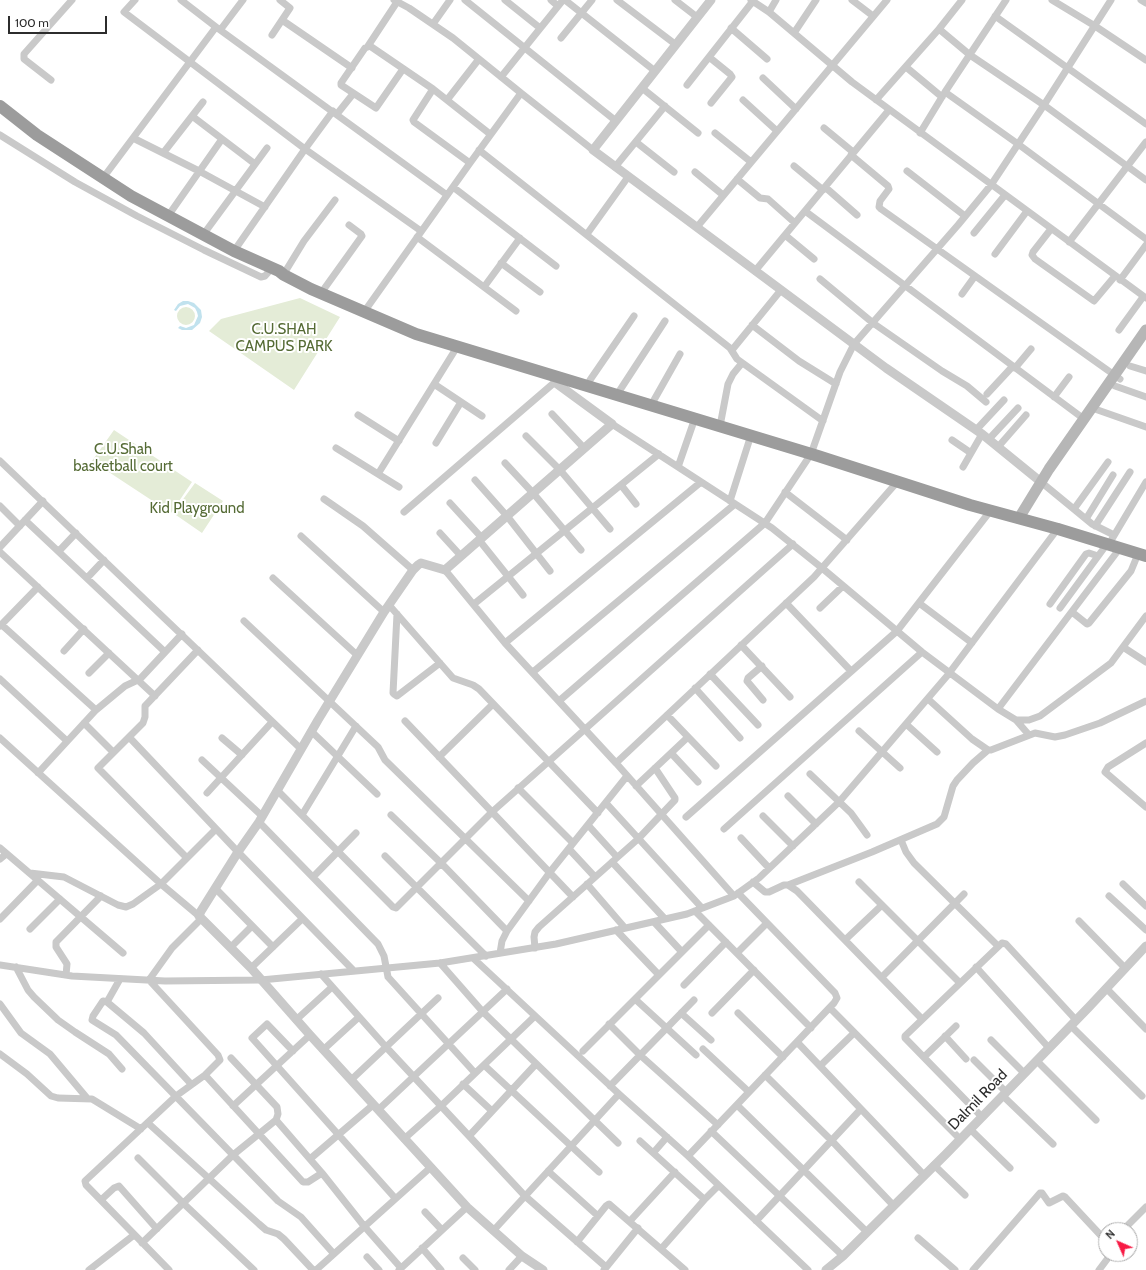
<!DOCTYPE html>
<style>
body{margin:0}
#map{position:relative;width:1146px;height:1270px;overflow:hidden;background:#fff;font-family:Cabin,sans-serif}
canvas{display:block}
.north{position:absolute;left:1098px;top:1222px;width:40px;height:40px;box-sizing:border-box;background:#fff;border:1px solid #ababab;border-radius:50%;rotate:315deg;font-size:11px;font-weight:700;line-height:16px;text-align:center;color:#2c2c2c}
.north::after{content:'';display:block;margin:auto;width:14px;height:18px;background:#f71a44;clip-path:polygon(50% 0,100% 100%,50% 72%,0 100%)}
.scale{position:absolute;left:8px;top:16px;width:99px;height:18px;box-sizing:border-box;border:2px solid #2c2c2c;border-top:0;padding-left:5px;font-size:12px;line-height:14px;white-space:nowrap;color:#2c2c2c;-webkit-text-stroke:3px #fff;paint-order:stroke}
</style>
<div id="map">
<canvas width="1146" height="1270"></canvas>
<div class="north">N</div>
<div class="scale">100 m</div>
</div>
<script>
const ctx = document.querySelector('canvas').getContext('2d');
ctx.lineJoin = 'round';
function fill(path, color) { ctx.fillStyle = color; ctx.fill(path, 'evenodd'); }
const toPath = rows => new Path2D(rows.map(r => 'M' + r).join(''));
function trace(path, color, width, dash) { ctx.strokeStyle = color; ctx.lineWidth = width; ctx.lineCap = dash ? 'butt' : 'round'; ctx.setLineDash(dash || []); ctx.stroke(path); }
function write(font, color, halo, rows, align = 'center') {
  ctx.font = font + ' Cabin,sans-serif'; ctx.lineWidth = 4; ctx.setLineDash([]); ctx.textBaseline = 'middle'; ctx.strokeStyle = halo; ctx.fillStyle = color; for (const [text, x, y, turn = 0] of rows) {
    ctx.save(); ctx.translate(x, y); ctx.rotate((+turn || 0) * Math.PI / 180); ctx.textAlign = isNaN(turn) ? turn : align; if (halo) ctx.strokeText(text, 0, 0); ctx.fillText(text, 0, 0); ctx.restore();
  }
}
fill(toPath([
 [300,298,340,317,294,390,209,331,221,319],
 '177 316a9 9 0 1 1 18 0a9 9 0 1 1-18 0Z',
 [114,430,192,482,171,513,92,461],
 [195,483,223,501,202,533,173,513]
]), '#e4ecd7');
fill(toPath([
 [183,301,188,301,194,303,201,310,202,317,200,323,192,330,182,330,178,328,180,326,186,328,194,325,198,316,197,312,195,308,188,304,180,306,176,311,174,310,178,304]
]), '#c1e2ee');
trace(toPath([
 [135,0,124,12,305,149,421,231],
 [181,0,216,27],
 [394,0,409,8,453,38,521,93],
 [465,0,616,121],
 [505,0,540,28],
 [551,0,558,6],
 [565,0,655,71],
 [617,0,675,44],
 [675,0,697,17],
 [751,0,769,12,852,82,1146,298],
 [852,0,873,16],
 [1052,0,1095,26,1146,60],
 [1141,0,1146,3],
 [769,12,776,0],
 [995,16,1146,124],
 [282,20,352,68],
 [433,24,450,0],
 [731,28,767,59],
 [221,29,243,0],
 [939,29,970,55,1044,105,1146,180],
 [794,33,816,0],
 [272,35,290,8,280,0],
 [561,38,592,0],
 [368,46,397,2],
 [709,57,730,74,732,77,711,103],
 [906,67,942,97],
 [403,69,376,108,341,85,341,83,365,48,370,46,433,89,490,134],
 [501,77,563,0],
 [763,78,796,109],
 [51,80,24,59,24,54,72,0],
 [687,85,753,1],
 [642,88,698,133],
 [433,89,413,120,414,122,470,163],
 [945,92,1018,144,1146,239],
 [447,100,479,59],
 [743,100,777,131],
 [876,100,939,29,962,0],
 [337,114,353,94],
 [192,116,255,164],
 [824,128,853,152],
 [715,133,751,162],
 [920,133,945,92,1006,0],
 [0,135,75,182,137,216,204,250,261,277,265,276,272,268],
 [133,138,199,171,265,207],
 [636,142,674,172],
 [479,150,730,348,737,359,823,421],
 [164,152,203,102],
 [851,155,888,186,889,189,880,201,879,207,881,209,1120,379],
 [794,166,823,190],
 [615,167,665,106],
 [907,171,965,216],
 [695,172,723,195],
 [103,178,216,27,447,195],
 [737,179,760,198,768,199,795,223],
 [453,187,556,266],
 [825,187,857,215],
 [805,211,1084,419],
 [168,216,222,139],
 [697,227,887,0],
 [1051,229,1033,252,1032,255,1035,259,1094,301,1115,276],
 [974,233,1005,195],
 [587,234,628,177],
 [203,235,267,148],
 [785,235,814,259],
 [417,237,516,311],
 [1069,242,1146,142],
 [234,251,305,149,333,111],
 [995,254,1027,211],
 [501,263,540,292],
 [755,271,889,110],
 [285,272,304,241,335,200],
 [820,279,873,323,942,371,967,386,986,402],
 [1120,280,1146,245],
 [484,287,520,238],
 [324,289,362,236,361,234,349,225],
 [962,294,975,276],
 [364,312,470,163,521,93,593,150],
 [752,325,799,361,836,384],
 [1119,330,1143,297],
 [732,350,781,290],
 [1130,366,1146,371],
 [1015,368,1031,349],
 [590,380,634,316],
 [434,384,482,416],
 [1115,386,1146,397],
 [620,390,665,321],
 [987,394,1013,366],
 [1054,397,1069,377],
 [654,400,680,354],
 [1092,408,1146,427],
 [552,414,584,448],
 [358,415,399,441],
 [612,424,772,528,822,568,922,652,998,709,1016,720,1029,720,1040,716,1111,663,1146,616],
 [720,426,728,384,733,374,742,363],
 [976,430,1004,400],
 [526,436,560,470,610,529],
 [989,439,1018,408],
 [952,440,971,453],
 [436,443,461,402],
 [998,447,1026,415],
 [336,448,399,487],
 [0,461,301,749],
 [505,463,533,493,581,550],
 [678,467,695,418],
 [963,467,982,434],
 [378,474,457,347],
 [475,480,507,516,550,571],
 [1041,482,1092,524,1114,535],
 [621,485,636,504],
 [785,492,847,540],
 [324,499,363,526,413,570],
 [730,501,751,435],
 [450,503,482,538],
 [0,506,20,526],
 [1074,509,1108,462],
 [404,512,555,382],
 [1086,519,1113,475],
 [25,520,165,652],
 [1095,526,1130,472],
 [440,533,461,556],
 [301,536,384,612],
 [1112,539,1146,482],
 [479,540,523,595],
 [0,547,43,501],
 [59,551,76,533],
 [0,552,155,696],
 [445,570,505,643,616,763,814,577,898,481],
 [87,578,104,560],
 [273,578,357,655],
 [786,603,851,671],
 [919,603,972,643],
 [474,604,659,454],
 [1050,604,1086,554,1089,553,1098,556],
 [389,605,453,678,473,685,479,689,598,813],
 [820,608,843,586],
 [1060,608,1107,544],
 [1072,612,1087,624,1089,623,1131,571,1138,554],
 [397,614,393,693,394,694,397,696,440,663],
 [244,621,378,747,385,760,529,901],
 [2,625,96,710],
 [0,626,38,587],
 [505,643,701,482],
 [741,645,790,697],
 [1123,647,1146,662],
 [64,651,84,629],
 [762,666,748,678,747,681,763,700],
 [533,672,735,504],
 [89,673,109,653],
 [710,674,758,725],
 [0,679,67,741],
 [695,688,740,738],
 [928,699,972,739,988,750,991,750,1035,733,1055,737,1065,735,1100,723,1146,701],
 [559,701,765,523,811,454,840,372,854,344,958,225,991,185,1044,105,1111,0],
 [998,709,1120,548],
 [667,715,716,766],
 [1016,720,1029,735],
 [405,721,492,812,573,897],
 [84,723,113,752],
 [906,724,937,752],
 [311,731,377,794],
 [859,731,900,768],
 [129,737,238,852,354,971],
 [0,738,161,884,199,916],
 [222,738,242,755],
 [1146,743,1108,767,1105,772,1146,807],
 [671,753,698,782],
 [439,757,493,704],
 [202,760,262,816],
 [616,763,734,896],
 [38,773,96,710,125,686,140,679,182,634],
 [810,774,851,813,867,835],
 [636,786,688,737],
 [518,788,573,843],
 [277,790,393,907,396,908,492,812,793,544],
 [207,793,272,722],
 [788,796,816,824],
 [606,803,702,908],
 [302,815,356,726],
 [391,815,441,863,507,931],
 [763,816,793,846],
 [686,817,897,631,991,510],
 [259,822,378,944,384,956,388,977,475,1073],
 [588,825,617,857],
 [724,829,922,652],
 [741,838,769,868],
 [901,840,906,852,914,863,998,946],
 [0,848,123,953],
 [569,849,595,877],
 [385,856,486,956],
 [187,858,98,768,143,723,145,717,145,706,198,650],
 [0,859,6,854],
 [612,862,665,919],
 [30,873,64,877,118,905,126,907,133,904,161,884,216,829],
 [313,877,356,833],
 [753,882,765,892,769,892,784,885,788,885,797,891,922,1019],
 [859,882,960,983],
 [587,884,625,928],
 [1123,884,1146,906],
 [788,885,872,852,937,824,944,817,953,786,957,780,973,763,988,750],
 [216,889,273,947],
 [1109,896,1146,930],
 [695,911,811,1028],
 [0,919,38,880],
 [1079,921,1125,968],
 [654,922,682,952],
 [30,929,60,899],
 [616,930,659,975],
 [845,940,882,905],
 [231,947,252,926],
 [535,948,534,937,535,932,539,927,638,839,675,800,675,798,655,768],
 [500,953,502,941,507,931,550,872,627,776],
 [737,953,767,923],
 [473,958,619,1094,688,1156,808,1270],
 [440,963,483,1012,618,1143],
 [0,965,72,976,165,981,261,980,440,963,556,944,687,914,734,896,759,878,839,802,947,676,1059,527],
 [16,967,28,990,34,997,58,1020,75,1032,109,1054,122,1069],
 [976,967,1049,1048],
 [251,968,302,919],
 [321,974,386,1047,525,1196,606,1267],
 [66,975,67,964,56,947,56,942,101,896],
 [882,977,964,894],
 [684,985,726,942],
 [1106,988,1146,1029],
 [635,999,696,1055],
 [107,1002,120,979],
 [0,1004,21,1033,50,1054,87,1098],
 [830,1008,960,1139],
 [681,1013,711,1040],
 [712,1013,754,970],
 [738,1013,783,1057],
 [296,1020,332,987],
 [609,1024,640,1055,718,1125],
 [1071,1026,1142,1096],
 [945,1036,966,1059],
 [991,1040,1024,1073],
 [797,1042,924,1175],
 [703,1049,749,1092],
 [323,1050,359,1017],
 [293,1051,267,1024,252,1038,395,1198],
 [583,1051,709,925],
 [0,1054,27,1074,51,1096,58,1098,92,1099,141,1129],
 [924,1057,956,1026],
 [974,1060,1006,1092],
 [1037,1061,1096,1120],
 [484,1065,599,1172],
 [820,1066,854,1033],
 [205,1075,303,1182,308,1182,322,1173],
 [765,1075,831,1140,894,1206],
 [351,1080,438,998],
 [191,1084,144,1033,107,1002,103,1001,93,1016,92,1020,116,1035,278,1201,301,1217,334,1254],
 [463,1084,492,1111],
 [610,1086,694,1000],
 [1003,1096,1053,1144],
 [737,1105,867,1232],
 [233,1106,310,1035],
 [378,1110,507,989],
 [982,1117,905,1038,905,1036,1002,943,1006,944,1076,1020],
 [276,1120,322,1173,364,1226,401,1268],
 [148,1123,259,1224,266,1230,278,1234,284,1239,313,1270],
 [970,1129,1010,1168],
 [711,1131,843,1256],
 [469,1136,536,1064],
 [404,1139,441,1106,535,1016],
 [640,1141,704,1199,706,1198,718,1186],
 [654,1152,667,1137],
 [688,1156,834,1003,837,998,835,993,738,893],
 [138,1158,183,1203,254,1270],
 [310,1159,373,1105],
 [934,1165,965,1195],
 [548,1171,598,1216],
 [101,1200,114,1188,119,1186,157,1229],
 [425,1212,442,1230],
 [630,1221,675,1172],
 [756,1221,861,1109],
 [1123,1230,1146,1207],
 [493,1231,619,1094],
 [918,1238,955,1270],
 [577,1242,606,1206,609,1204,685,1270],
 [142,1243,233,1155,276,1120,278,1114,277,1107,231,1058],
 [422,1248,441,1270],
 [661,1249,705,1199],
 [367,1257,379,1270],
 [463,1258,475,1270],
 [89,1270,134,1235],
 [169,1270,86,1185,85,1181,176,1096,205,1075,220,1060,218,1055,149,980,172,948,201,919],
 [316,1270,431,1167],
 [399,1270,467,1207],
 [509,1270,522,1256],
 [604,1270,638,1228],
 [973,1270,1040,1193,1042,1193,1049,1203,1063,1196,1065,1197,1106,1241],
 [1099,1270,1111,1254]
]), '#c9c9c9', 7);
trace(toPath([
 [711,0,593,150,886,368,982,434,1041,482],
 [543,1270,522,1256,467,1207,310,1035,251,968,199,916,201,911,238,852,259,822,318,720,384,612,413,570,418,565,421,563,445,570,612,424,556,383,555,380,558,377],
 [826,1270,843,1256,946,1154,1088,1008,1146,946]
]), '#c9c9c9', 9);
trace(toPath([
 [1019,518,1049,469,1146,330]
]), '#b6b6b6', 11);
trace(toPath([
 [0,106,37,135,131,196,234,251,279,271,284,275,311,289,416,334,818,456,970,505,1058,529,1146,556]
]), '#9c9c9c', 12);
write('15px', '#556b35', '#fff', [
 ["C.U.SHAH",284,330],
 ["CAMPUS PARK",284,347],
 ["C.U.Shah",123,450],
 ["basketball court",123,467],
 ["Kid Playground",197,509]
]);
write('15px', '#2c2c2c', '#fff', [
 ["Dalmil Road",978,1100,-46]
]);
</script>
